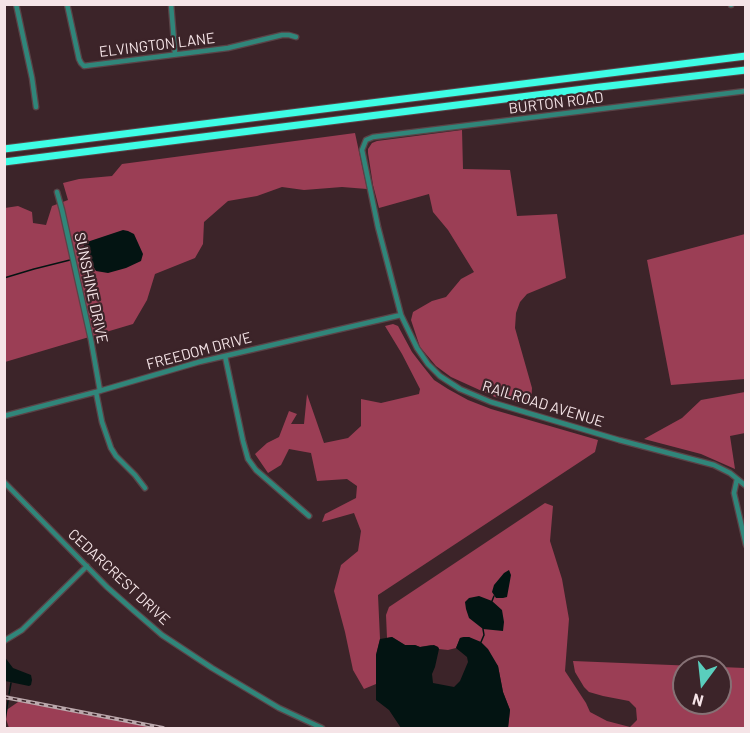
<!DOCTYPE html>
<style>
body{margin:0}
#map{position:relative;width:750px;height:733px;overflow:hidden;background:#3c2429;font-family:Barlow,sans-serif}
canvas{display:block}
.frame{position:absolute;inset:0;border:6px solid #f5e4e7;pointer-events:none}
.north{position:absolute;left:672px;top:655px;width:60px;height:60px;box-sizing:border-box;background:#3c2429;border:2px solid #867175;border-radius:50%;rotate:195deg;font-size:16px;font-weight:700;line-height:24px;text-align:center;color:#f5e4e7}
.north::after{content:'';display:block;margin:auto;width:21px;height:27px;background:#5acebd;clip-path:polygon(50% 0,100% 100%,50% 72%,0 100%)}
</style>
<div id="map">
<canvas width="750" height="733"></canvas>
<div class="frame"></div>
<div class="north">N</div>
</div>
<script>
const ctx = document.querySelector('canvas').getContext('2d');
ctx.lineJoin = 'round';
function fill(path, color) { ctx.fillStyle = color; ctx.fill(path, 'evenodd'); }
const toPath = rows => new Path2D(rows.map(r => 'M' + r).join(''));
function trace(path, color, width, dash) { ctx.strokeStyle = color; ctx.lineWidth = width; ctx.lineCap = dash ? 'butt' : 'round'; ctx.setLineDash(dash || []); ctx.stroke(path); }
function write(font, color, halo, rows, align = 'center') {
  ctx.font = font + ' Barlow,sans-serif'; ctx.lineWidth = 4.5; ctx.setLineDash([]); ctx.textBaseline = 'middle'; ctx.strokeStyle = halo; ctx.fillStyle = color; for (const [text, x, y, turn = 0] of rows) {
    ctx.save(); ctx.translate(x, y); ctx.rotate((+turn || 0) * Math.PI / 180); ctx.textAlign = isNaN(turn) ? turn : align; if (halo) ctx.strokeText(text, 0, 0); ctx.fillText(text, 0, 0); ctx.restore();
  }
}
fill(toPath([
 [462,130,463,169,510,170,517,216,557,214,566,278,527,294,520,302,516,313,515,328,532,388,531,406,495,397,451,377,436,366,420,347,411,320,413,312,432,301,446,297,461,279,474,272,448,230,433,212,429,194,379,208,373,185,368,153,368,149,372,143,377,141],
 [355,133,367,189,342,187,304,190,282,187,257,196,228,201,204,222,203,244,195,258,155,274,147,300,133,324,5,362,5,208,18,206,32,212,33,223,46,225,52,206,68,200,63,183,79,179,112,176,122,164],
 [745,234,745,379,671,385,647,260],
 [393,324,398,326,412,352,422,365,434,380,448,389,468,400,491,409,598,440,595,452,378,595,380,639,376,655,376,684,364,689,353,670,345,632,334,591,341,565,358,551,361,531,354,513,322,522,325,514,356,498,357,486,347,479,317,481,311,453,289,449,281,465,268,473,255,454,267,443,279,437,289,411,297,414,291,424,304,424,307,394,324,443,348,438,361,426,361,399,381,403,419,394,420,389,402,354,385,326],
 [745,392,745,433,730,436,735,469,701,454,644,439,682,418,701,400],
 [545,503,553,506,550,541,562,579,569,619,565,671,586,703,590,712,607,721,630,727,637,720,636,708,629,701,603,696,589,692,584,687,575,672,573,661,745,668,745,728,508,728,510,710,503,692,498,666,469,637,464,637,460,638,456,648,448,650,439,649,438,647,431,645,420,647,415,645,405,645,392,637,387,638,386,615,389,607],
 [684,667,720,667,720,703,684,703],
 [21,700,163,728,9,728,5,716,5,711]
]), '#9b3e55');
fill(toPath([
 [123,230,128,231,134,234,143,254,141,261,126,268,108,273,96,271,92,265,85,262,83,255,84,243],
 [509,570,511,575,507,597,503,598,496,598,492,592,494,585,504,573],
 [479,596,492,601,502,610,504,622,503,631,483,629,469,618,466,609,465,602,469,598],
 [392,637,405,645,415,645,420,647,434,645,438,647,439,649,435,667,432,674,433,683,454,687,460,681,468,662,467,657,456,648,460,638,464,637,469,637,481,642,488,649,498,666,503,692,510,710,508,728,401,728,389,710,376,700,376,655,380,639],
 [4,656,13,668,31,675,32,680,31,685,29,686,5,681]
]), '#031412');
trace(toPath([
 [78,255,84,253],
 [4,278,34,269,70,260],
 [492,601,494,596],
 [481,642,484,635,483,629],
 [9,694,11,683],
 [4,728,8,701]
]), '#031412', 1.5);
const minor = toPath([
 [16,4,32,78,36,107],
 [67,4,79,59,81,63,84,66,228,48,282,35,289,35,296,37],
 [171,4,175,54],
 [731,4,731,5],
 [746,91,373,137,366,140,362,150,378,227,401,315,417,348,428,364,440,376,460,389,491,402,619,440,714,465,730,473,746,486],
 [57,192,62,210,91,340,100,391],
 [225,356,243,441,248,459,256,470,309,516],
 [96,392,102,422,111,448,116,456,135,475,145,488],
 [4,416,96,392,199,362,401,315],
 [737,479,734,493,746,545],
 [4,482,107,587,133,610,162,635,212,668,279,708,322,728],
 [4,641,22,630,87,566]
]);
const highway = toPath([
 [4,149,746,56],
 [4,162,600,87,746,70]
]);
trace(minor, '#5a4347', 7);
trace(highway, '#5a4347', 9);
trace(minor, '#30867a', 4.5);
trace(highway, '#3efde5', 7);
const rail = toPath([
 [4,697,163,728]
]);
trace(rail, '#bba8ac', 4);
trace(rail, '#3c2429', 1.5, [4.5]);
write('15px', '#f5e4e7', '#3c2429', [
 ["ELVINGTON LANE",157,45,-7],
 ["BURTON ROAD",556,103,-7],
 ["SUNSHINE DRIVE",91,288,78],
 ["FREEDOM DRIVE",199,351,-15],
 ["RAILROAD AVENUE",543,404,17],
 ["CEDARCREST DRIVE",119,577,43]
]);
</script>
